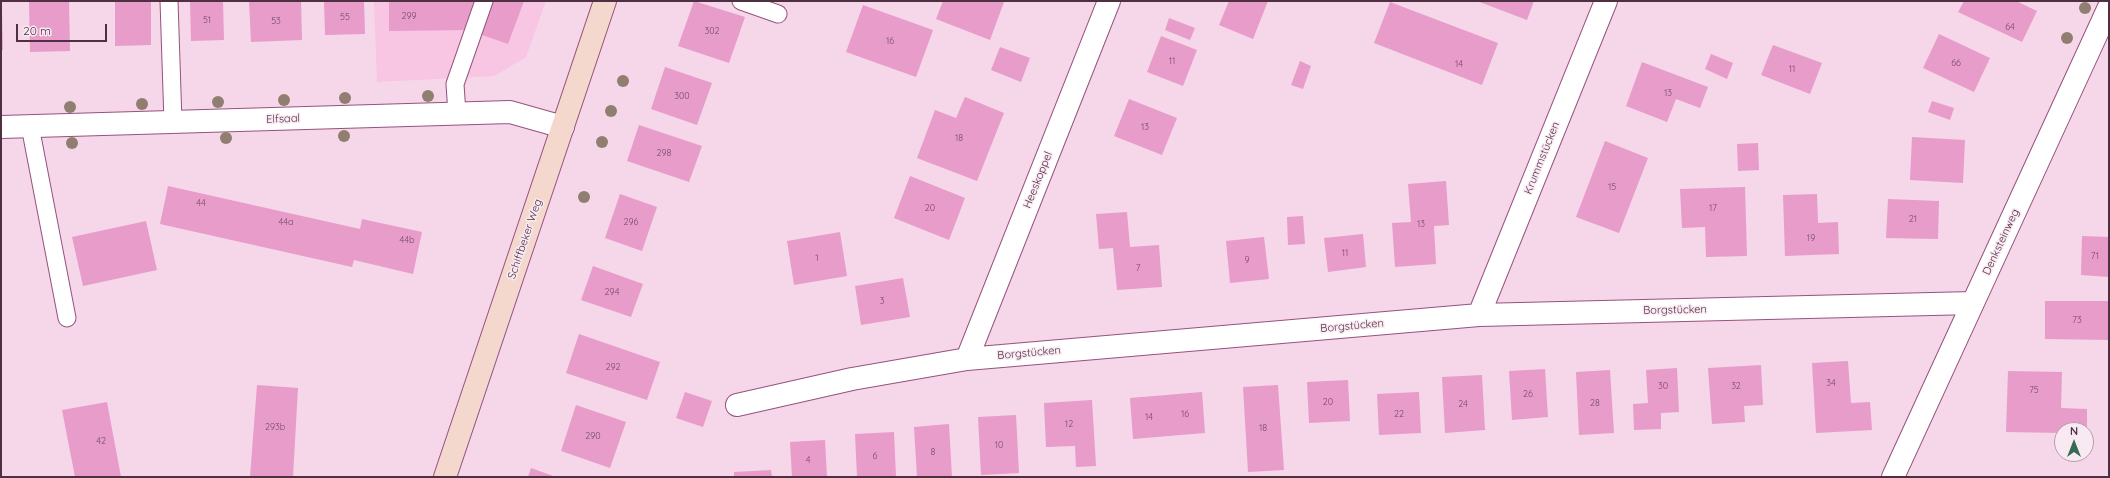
<!DOCTYPE html>
<meta charset="utf-8">
<style>
body{margin:0}
#map{position:relative;width:2110px;height:478px;overflow:hidden;background:#f6d6e9;font-family:Quicksand,sans-serif}
canvas{display:block}
.frame{position:absolute;inset:0;border:2px solid #4f3043;pointer-events:none}
.north{position:absolute;left:2054px;top:422px;width:40px;height:40px;box-sizing:border-box;background:#f9e9f2;border:1px solid #b59fac;border-radius:50%;rotate:0deg;font-size:11px;font-weight:700;line-height:16px;text-align:center;color:#4f3043}
.north::after{content:'';display:block;margin:auto;width:14px;height:18px;background:#346b52;clip-path:polygon(50% 0,100% 100%,50% 72%,0 100%)}
.scale{position:absolute;left:16px;top:24px;width:91px;height:18px;box-sizing:border-box;border:2px solid #4f3043;border-top:0;padding-left:5px;font-size:12px;line-height:14px;white-space:nowrap;color:#4f3043;-webkit-text-stroke:3px #f9e9f2;paint-order:stroke}
</style>
<div id="map">
<canvas width="2110" height="478"></canvas>
<div class="frame"></div>
<div class="north">N</div>
<div class="scale">20 m</div>
</div>
<script>
const ctx = document.querySelector('canvas').getContext('2d');
ctx.lineJoin = 'round';
function fill(path, color) { ctx.fillStyle = color; ctx.fill(path, 'evenodd'); }
const toPath = rows => new Path2D(rows.map(r => 'M' + r).join(''));
function trace(path, color, width, dash) { ctx.strokeStyle = color; ctx.lineWidth = width; ctx.lineCap = dash ? 'butt' : 'round'; ctx.setLineDash(dash || []); ctx.stroke(path); }
function write(font, color, halo, rows, align = 'center') {
  ctx.font = font + ' Quicksand,sans-serif'; ctx.lineWidth = 3; ctx.setLineDash([]); ctx.textBaseline = 'middle'; ctx.strokeStyle = halo; ctx.fillStyle = color; for (const [text, x, y, turn = 0] of rows) {
    ctx.save(); ctx.translate(x, y); ctx.rotate((+turn || 0) * Math.PI / 180); ctx.textAlign = isNaN(turn) ? turn : align; if (halo) ctx.strokeText(text, 0, 0); ctx.fillText(text, 0, 0); ctx.restore();
  }
}
fill(toPath([
 [374,1,546,1,526,57,494,76,377,82]
]), '#f8c5e3');
fill(toPath([
 [29,1,69,1,70,51,30,52],
 [115,1,151,1,151,45,115,46],
 [190,1,223,1,224,40,191,41],
 [249,1,301,1,302,40,251,42],
 [324,1,364,1,365,34,325,35],
 [389,1,524,1,508,44,468,30,389,31],
 [694,1,745,17,729,63,678,46],
 [943,1,1002,1,1004,2,990,40,936,19],
 [1229,1,1268,1,1253,39,1219,25],
 [1477,1,1534,1,1527,20],
 [1964,1,2016,1,2037,11,2022,42,1958,12],
 [1390,2,1498,43,1482,85,1374,43],
 [863,5,933,30,916,77,846,52],
 [1,12,2,12,3,50,1,50],
 [1169,18,1195,28,1190,40,1165,30],
 [1939,34,1990,58,1974,92,1923,68],
 [1161,36,1197,50,1183,86,1147,72],
 [1773,45,1822,63,1810,94,1761,75],
 [1000,47,1030,58,1021,82,991,70],
 [1711,54,1733,63,1727,79,1705,69],
 [1300,61,1311,66,1303,89,1291,85],
 [1642,62,1708,87,1700,108,1676,99,1667,122,1626,106],
 [665,67,712,83,697,125,651,109],
 [965,97,1004,113,977,181,917,158,935,110,956,118],
 [1129,99,1177,118,1162,155,1114,136],
 [1932,101,1954,108,1950,120,1928,112],
 [639,125,702,146,689,182,627,161],
 [1912,137,1965,140,1963,183,1910,180],
 [1605,141,1648,158,1619,233,1576,217],
 [1758,143,1759,170,1738,171,1737,144],
 [910,176,965,198,949,240,894,218],
 [1446,181,1449,225,1434,226,1436,264,1395,267,1392,223,1411,222,1408,184],
 [168,186,360,229,362,219,422,232,413,274,354,260,352,267,160,224],
 [1745,187,1747,256,1706,257,1705,227,1682,228,1680,189],
 [620,194,657,207,642,251,605,238],
 [1817,194,1818,223,1838,222,1839,254,1785,256,1783,195],
 [1888,199,1939,201,1938,239,1886,238],
 [1127,212,1130,247,1159,245,1162,287,1117,290,1113,248,1099,249,1096,214],
 [1303,216,1305,244,1288,245,1287,217],
 [146,221,157,270,83,286,72,237],
 [840,232,847,276,794,285,787,241],
 [1363,234,1366,267,1328,272,1324,238],
 [2082,236,2109,237,2109,277,2081,275],
 [1264,237,1269,279,1230,283,1226,241],
 [593,266,643,284,631,317,581,300],
 [903,278,910,317,861,325,855,286],
 [2045,301,2109,301,2109,340,2045,339],
 [579,334,660,362,647,400,566,373],
 [1848,361,1851,403,1870,402,1872,430,1816,433,1812,363],
 [1761,365,1763,405,1744,406,1745,422,1712,424,1708,368],
 [1677,368,1679,412,1661,413,1661,429,1634,430,1633,404,1648,403,1646,370],
 [1545,369,1548,417,1512,420,1509,371],
 [1610,370,1614,433,1579,435,1576,372],
 [2008,371,2062,372,2061,408,2087,409,2087,430,2062,430,2062,433,2006,432],
 [1482,375,1485,430,1445,433,1442,377],
 [1348,380,1350,421,1309,423,1307,382],
 [257,385,298,388,293,477,250,477],
 [1278,385,1284,470,1248,472,1243,387],
 [685,392,712,401,703,427,676,418],
 [1202,392,1205,433,1133,439,1130,398],
 [1419,392,1421,433,1379,435,1377,394],
 [1092,400,1096,466,1076,467,1075,446,1046,447,1044,403],
 [107,402,121,477,75,477,62,410],
 [576,405,626,422,610,468,561,451],
 [1016,415,1019,473,981,475,978,417],
 [949,424,952,477,917,477,914,427],
 [894,432,896,477,857,477,855,434],
 [825,440,827,477,792,477,790,442],
 [531,468,556,477,528,477],
 [771,470,772,477,734,477,734,472]
]), '#e79cca');
const service = toPath([
 [169,1,173,122],
 [741,1,778,14],
 [457,114,455,84,484,1],
 [30,126,67,318]
]);
const minor = toPath([
 [1,127,510,112,563,127],
 [1479,315,1606,1],
 [967,359,1109,1],
 [737,405,852,379,967,359,1479,315,1973,303],
 [1893,477,2109,7]
]);
const secondary = toPath([
 [445,477,605,1]
]);
trace(service, '#96527e', 19);
trace(minor, '#96527e', 24);
trace(secondary, '#96527e', 24);
trace(service, '#fff', 17);
trace(minor, '#fff', 22);
trace(secondary, '#f4d8cd', 22);
ctx.fillStyle = '#907f70';
for (const [x, y] of [
 [2085,8],
 [2067,38],
 [623,81],
 [428,96],
 [345,98],
 [284,100],
 [218,102],
 [142,104],
 [70,107],
 [611,111],
 [344,136],
 [226,138],
 [602,142],
 [72,143],
 [584,197]
]) { ctx.beginPath(); ctx.arc(x, y, 6, 0, 2 * Math.PI); ctx.fill(); }
write('9px', '#754b65', null, [
 ["299",409,16],
 ["55",345,17],
 ["51",207,20],
 ["53",276,21],
 ["64",2010,27],
 ["302",712,31],
 ["16",890,41],
 ["11",1172,61],
 ["66",1956,63],
 ["14",1459,64],
 ["11",1792,69],
 ["13",1668,93],
 ["300",682,96],
 ["13",1145,127],
 ["18",959,138],
 ["298",664,153],
 ["15",1612,187],
 ["44",201,203],
 ["20",930,208],
 ["17",1713,208],
 ["21",1913,219],
 ["44a",286,222],
 ["296",631,222],
 ["13",1421,224],
 ["19",1811,238],
 ["44b",407,240],
 ["11",1345,253],
 ["71",2095,256],
 ["1",817,258],
 ["9",1247,260],
 ["7",1138,268],
 ["294",612,292],
 ["3",882,301],
 ["73",2077,320],
 ["292",613,367],
 ["34",1831,383],
 ["30",1663,386],
 ["32",1736,386],
 ["75",2034,390],
 ["26",1528,394],
 ["20",1328,402],
 ["28",1595,403],
 ["24",1463,404],
 ["16",1185,414],
 ["22",1399,414],
 ["14",1149,417],
 ["12",1069,424],
 ["293b",275,427],
 ["18",1263,428],
 ["290",593,436],
 ["42",101,441],
 ["10",999,445],
 ["8",933,452],
 ["6",875,456],
 ["4",808,460]
]);
write('11px', '#4f3043', '#f9e9f2', [
 ["Elfsaal",283,119,-2],
 ["Krummstücken",1542,158,-68],
 ["Heeskoppel",1038,180,-68],
 ["Schiffbeker Weg",525,239,-71],
 ["Denksteinweg",2001,242,-65],
 ["Borgstücken",1675,310,-1],
 ["Borgstücken",1352,326,-5],
 ["Borgstücken",1029,353,-5]
]);
</script>
